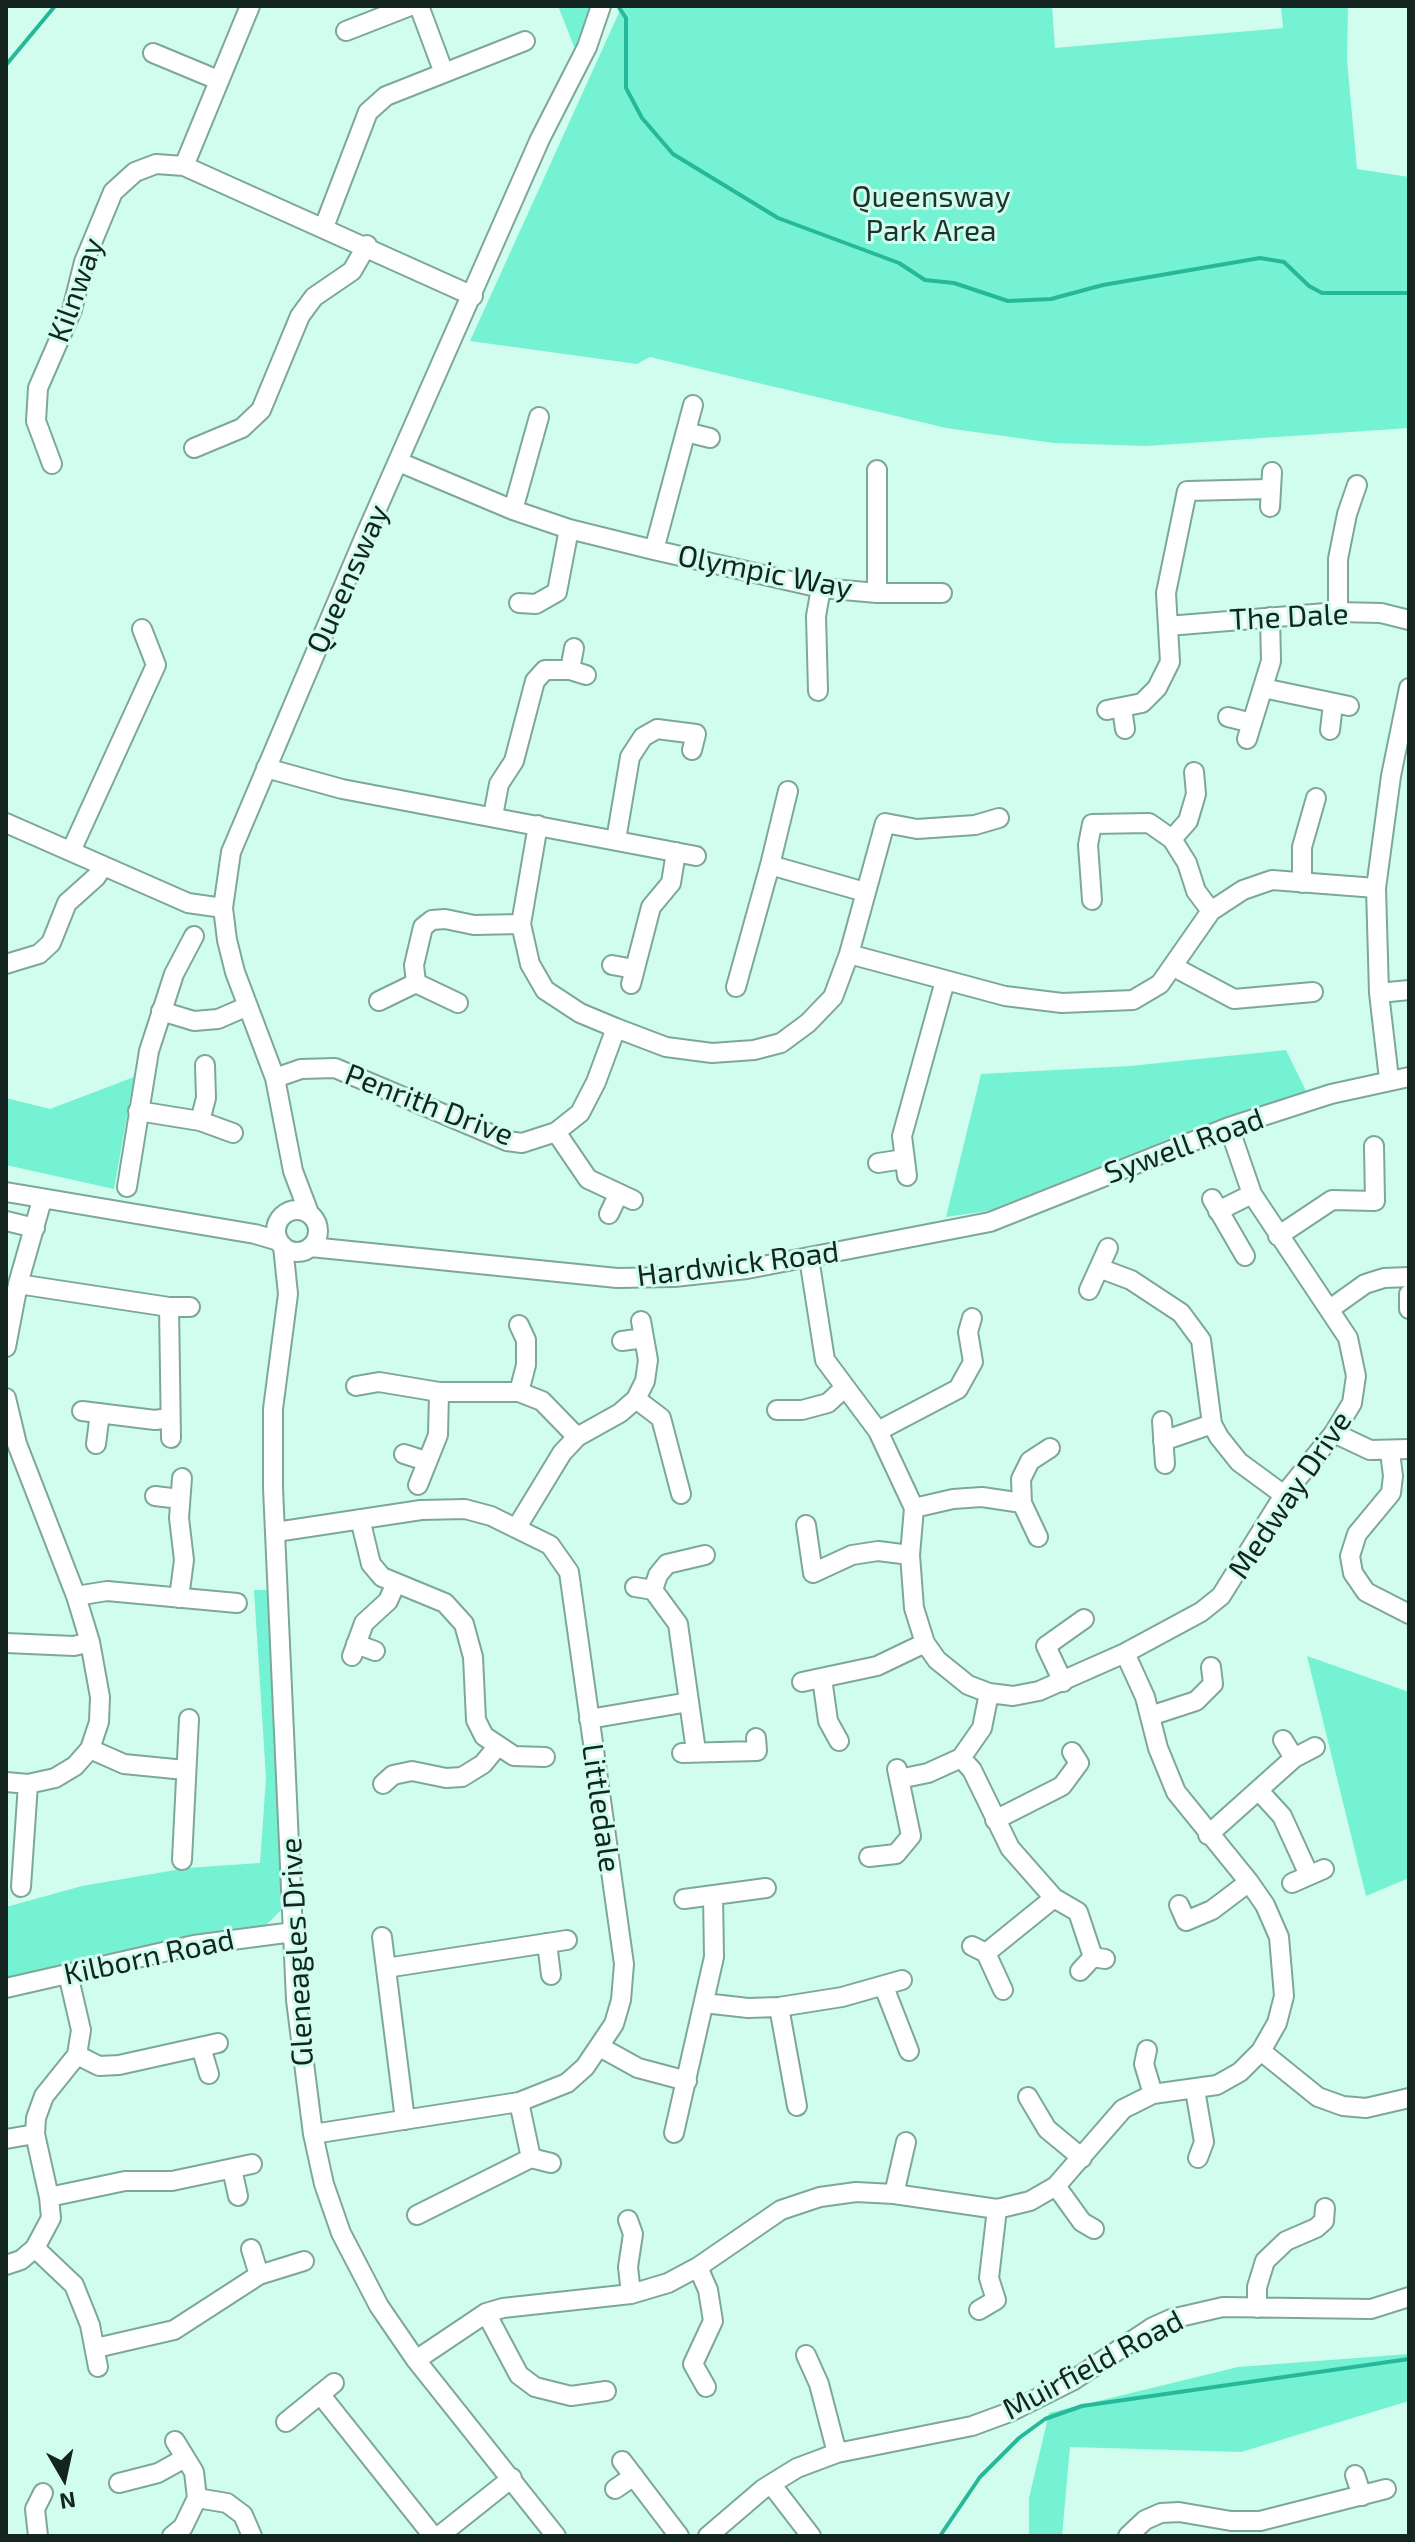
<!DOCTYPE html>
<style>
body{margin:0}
#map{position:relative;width:1415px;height:2542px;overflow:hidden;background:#d1fdef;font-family:"Exo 2",sans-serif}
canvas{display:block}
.frame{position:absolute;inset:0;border:8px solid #142420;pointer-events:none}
.north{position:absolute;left:24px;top:2438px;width:80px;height:80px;-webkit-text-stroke:6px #d1fdef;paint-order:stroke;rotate:171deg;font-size:22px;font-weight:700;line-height:32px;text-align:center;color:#142420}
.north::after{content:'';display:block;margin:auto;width:28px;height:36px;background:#142420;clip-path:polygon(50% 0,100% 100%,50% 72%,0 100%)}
</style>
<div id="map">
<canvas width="1415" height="2542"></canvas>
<div class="frame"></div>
<div class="north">N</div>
</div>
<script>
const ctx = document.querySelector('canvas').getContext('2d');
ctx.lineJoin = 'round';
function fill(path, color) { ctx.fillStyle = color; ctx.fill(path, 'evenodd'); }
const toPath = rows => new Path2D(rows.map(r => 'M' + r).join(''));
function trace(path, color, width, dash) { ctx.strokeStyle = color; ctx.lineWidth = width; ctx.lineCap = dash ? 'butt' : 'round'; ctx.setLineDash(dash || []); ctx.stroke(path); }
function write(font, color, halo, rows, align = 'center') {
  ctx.font = font + ' "Exo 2",sans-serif'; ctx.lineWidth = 6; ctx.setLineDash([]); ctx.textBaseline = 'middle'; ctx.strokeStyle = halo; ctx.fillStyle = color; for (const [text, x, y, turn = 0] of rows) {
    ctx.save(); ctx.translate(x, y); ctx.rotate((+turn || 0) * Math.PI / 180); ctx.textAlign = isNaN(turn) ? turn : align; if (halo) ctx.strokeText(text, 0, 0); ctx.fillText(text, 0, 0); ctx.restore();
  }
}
fill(toPath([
 [558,6,590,6,575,49],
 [622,6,1052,6,1055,48,1283,28,1281,6,1348,6,1347,60,1357,169,1409,177,1409,428,1146,446,1054,443,946,428,650,357,637,364,470,341],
 [1286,1050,1307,1093,1199,1127,988,1211,946,1217,981,1074,1130,1066],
 [134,1077,114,1189,6,1165,6,1098,50,1109],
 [254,1590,269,1590,283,1908,265,1926,6,1979,6,1907,82,1886,187,1868,260,1863,266,1778],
 [1307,1656,1409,1692,1409,1878,1366,1896],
 [1409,2354,1409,2401,1241,2452,1070,2447,1062,2536,1029,2536,1029,2498,1049,2413,1238,2367]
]), '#75f2d3');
trace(toPath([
 [618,6,626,18,626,88,642,118,673,154,778,218,899,263,925,280,954,283,1008,301,1051,299,1103,285,1260,258,1284,262,1309,286,1322,293,1409,293],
 [6,65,55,6],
 [940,2536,980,2477,1019,2438,1045,2419,1082,2406,1409,2359]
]), '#27b89a', 4);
const minor = toPath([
 [419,6,444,73],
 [346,31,410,6],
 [153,53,218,80],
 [184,166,250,6],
 [324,227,368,112,386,96,525,41],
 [686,432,710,438],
 [194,448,242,428,261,410,300,316,314,297,352,271,367,245],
 [399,462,513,510,569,529,654,550,821,588,877,593,942,593],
 [52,464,36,421,38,388,72,310,84,262,113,192,135,172,156,164,184,166,473,296],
 [877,470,877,593],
 [1270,507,1272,472],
 [513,510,539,417],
 [654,550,693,405],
 [519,603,536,604,557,592,569,529],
 [1338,612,1338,559,1347,514,1357,485],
 [1168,626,1338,612,1381,613,1409,620],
 [570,670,574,648],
 [1263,688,1349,706],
 [818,691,816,616,821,588],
 [1122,708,1125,729],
 [1107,710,1142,703,1157,688,1170,662,1166,593,1187,491,1270,489],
 [1228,717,1252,723],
 [1330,730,1333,704],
 [1247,739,1271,661,1270,617],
 [266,768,342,789,696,856],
 [788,791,770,865,865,892],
 [493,816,499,784,514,761,535,681,545,670,570,670,586,675],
 [6,823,188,903,223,908],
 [538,825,521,924,530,964,545,990,580,1013,616,1028,666,1047,712,1053,754,1050,781,1043,808,1023,833,997,849,954,1005,996,1062,1003,1133,1000,1160,984,1211,911,1243,890,1272,880,1376,888],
 [1172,839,1188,821,1196,794,1194,772],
 [616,840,630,757,643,737,657,729,696,734,692,750],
 [71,851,156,665,142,629],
 [1302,883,1302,847,1316,798],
 [1092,900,1088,845,1092,824,1149,823,1172,839,1187,863,1196,891,1211,911],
 [849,954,885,823,917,829,975,825,999,818],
 [6,964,39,954,51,943,67,903,96,877,103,866],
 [612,965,634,969],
 [1174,967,1234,999,1313,992],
 [631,984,651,907,671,883,676,852],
 [736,987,770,865],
 [1379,993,1409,990],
 [379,1001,416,983],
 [458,1003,416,983,414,965,423,927,432,920,445,919,474,925,521,924],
 [161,1011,194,1021,218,1019,248,1006],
 [275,1078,301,1069,335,1068,507,1141,522,1143,556,1132,580,1113,596,1082,616,1028],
 [1389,1079,1379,993,1376,888,1391,776,1409,688],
 [138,1111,200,1121,233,1133],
 [200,1121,206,1098,205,1065],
 [556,1132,588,1179,633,1200],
 [878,1163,904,1159],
 [907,1176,902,1136,945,981],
 [127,1187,149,1051,174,974,194,936],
 [6,1192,255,1234,279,1241],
 [1212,1199,1245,1256],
 '276 1231a21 21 0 1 1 42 0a21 21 0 1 1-42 0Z',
 [1218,1211,1252,1194],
 [309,1213,293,1171,275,1078,235,972,227,940,223,908,231,852,365,536,540,139,587,47,601,6],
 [609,1214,618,1195],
 [6,1221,35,1228],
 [1278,1236,1332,1200,1375,1201,1374,1146],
 [283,1246,288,1294,273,1409,273,1488,296,2000,313,2134,324,2184,341,2233,379,2306,416,2360,556,2536],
 [311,1247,617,1278,674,1277,747,1269,990,1222,1229,1127,1331,1094,1409,1077],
 [809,1258,825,1360,878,1431,914,1508,910,1555,914,1608,925,1643,937,1660,968,1685,989,1693,1013,1696,1039,1691,1125,1653,1201,1612,1221,1596,1284,1495,1334,1433,1352,1403,1356,1376,1348,1338,1252,1194,1229,1127],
 [1099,1268,1131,1280,1181,1313,1201,1340,1212,1424,1219,1437,1239,1462,1284,1495],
 [18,1284,169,1307,190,1307],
 [1089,1290,1108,1248],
 [1409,1294,1409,1309],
 [169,1307,171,1438],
 [1330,1309,1365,1284,1384,1278,1409,1277],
 [519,1325,526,1340,526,1365,519,1392],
 [622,1341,644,1338],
 [6,1347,18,1284,42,1200],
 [356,1386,379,1382,439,1392,519,1392,542,1401,577,1437],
 [6,1398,17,1444,76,1596,90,1642,100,1697,99,1722,90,1749,75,1766,55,1778,28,1784,6,1782],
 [636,1399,661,1418,681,1494],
 [777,1410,802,1410,828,1403,843,1389],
 [82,1411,155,1420,169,1418],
 [1162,1421,1165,1464],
 [878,1431,958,1389,973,1362,968,1332,972,1318],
 [1334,1433,1370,1450,1409,1449],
 [1163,1441,1212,1424],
 [96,1444,100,1413],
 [1390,1452,1393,1476,1391,1493,1357,1534,1350,1556,1353,1573,1366,1592,1409,1614],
 [404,1454,426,1461],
 [418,1485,438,1435,439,1392],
 [155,1496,180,1499],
 [914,1508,953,1499,982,1497,1022,1503],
 [360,1519,371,1564,382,1577,445,1603,464,1624,473,1657,476,1720,484,1736,514,1756,545,1757],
 [806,1525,813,1573,852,1555,878,1551,910,1555],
 [517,1527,562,1453,577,1437,620,1413,636,1399,645,1381,648,1360,641,1321],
 [276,1532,421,1510,465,1509,491,1516,550,1545,569,1572,624,1964,621,2000,614,2024,585,2067,567,2083,519,2102,313,2134],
 [1038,1537,1022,1503,1021,1479,1030,1461,1050,1448],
 [635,1587,653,1590,678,1624,696,1751],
 [653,1590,658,1575,667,1564,705,1555],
 [76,1596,107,1591,237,1603],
 [179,1598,184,1560,179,1518,182,1478],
 [6,1643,74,1646,90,1642],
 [356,1644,375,1651],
 [352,1656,364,1623,388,1601,395,1585],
 [822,1678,828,1721,839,1741],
 [802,1682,877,1666,925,1643],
 [1063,1682,1046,1646,1084,1619],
 [1150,1716,1196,1701,1213,1684,1211,1667],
 [589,1719,689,1702],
 [1283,1740,1294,1758],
 [90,1749,124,1764,185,1770],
 [682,1753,757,1751,756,1738],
 [961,1758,972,1770,1010,1848,1054,1898,1078,1912,1093,1957],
 [899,1779,928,1773,961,1758,982,1728,989,1693],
 [383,1784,393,1775,412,1771,446,1778,462,1777,483,1764,497,1747],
 [1260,1792,1282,1816,1309,1875],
 [995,1820,1062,1786,1079,1763,1072,1752],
 [1208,1835,1294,1758,1315,1747],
 [869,1857,896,1854,911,1836,897,1769],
 [182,1860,189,1719],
 [1292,1883,1324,1869],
 [21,1887,28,1784],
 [684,1899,766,1888],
 [1179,1905,1186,1921,1212,1910,1249,1882],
 [382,1937,405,2120],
 [547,1943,551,1975],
 [972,1946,986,1953,1003,1990],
 [986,1953,1054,1898],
 [386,1968,567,1940],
 [1080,1971,1093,1957,1105,1959],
 [884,1987,909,2051],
 [6,1988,194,1945,293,1932],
 [704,2003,748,2008,779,2007,842,1997,902,1980],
 [779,2007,797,2106],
 [201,2047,209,2074],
 [600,2047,638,2068,687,2081],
 [1147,2050,1144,2064,1153,2094],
 [1261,2051,1318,2097,1343,2106,1366,2108,1409,2098],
 [77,2055,99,2066,119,2065,218,2043],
 [1195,2090,1204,2142,1198,2158],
 [1028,2097,1047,2129,1082,2158],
 [519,2102,531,2158],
 [674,2133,714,1957,713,1895],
 [6,2139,35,2134],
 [232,2169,238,2196],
 [1056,2186,1082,2222,1094,2229],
 [894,2194,906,2142],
 [49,2197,125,2181,172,2181,252,2164],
 [417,2215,531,2158,551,2163],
 [628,2220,633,2234,628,2267,631,2294],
 [35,2248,74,2285,90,2325,98,2367],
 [251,2249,259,2275],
 [6,2265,21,2260,35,2248,51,2218,49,2197,35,2134,36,2118,44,2096,77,2055,81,2030,68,1974],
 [698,2267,708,2290,713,2321,693,2364,706,2387],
 [1257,2308,1257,2287,1265,2261,1286,2241,1316,2228,1324,2221,1325,2208],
 [979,2310,996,2300,989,2278,997,2209],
 [486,2313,519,2375,535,2387,571,2396,606,2391],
 [96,2348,174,2330,259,2275,304,2261],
 [806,2355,819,2384,837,2453],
 [416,2360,486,2313,503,2308,631,2294,668,2283,698,2267,781,2210,820,2197,856,2192,894,2194,997,2209,1030,2201,1056,2186,1123,2109,1153,2094,1217,2085,1240,2072,1261,2051,1277,2023,1284,1996,1279,1937,1265,1905,1249,1882,1176,1792,1158,1748,1145,1697,1125,1653],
 [320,2394,433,2536],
 [286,2422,334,2383],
 [622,2461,679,2536],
 [1355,2475,1362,2496],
 [119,2483,158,2473,185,2458],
 [771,2484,811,2536],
 [615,2489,634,2476],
 [197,2498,227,2503,243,2515,252,2536],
 [38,2536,35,2509,43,2493],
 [172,2536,183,2527,197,2498,194,2472,175,2441],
 [439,2536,512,2478],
 [708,2536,763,2489,797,2468,837,2453,972,2426,1010,2412,1072,2381,1153,2327,1171,2319,1223,2307,1371,2309,1409,2297],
 [1128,2536,1145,2520,1161,2513,1179,2512,1231,2521,1260,2521,1386,2489]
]);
trace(minor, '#7ea79b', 22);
trace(minor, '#fff', 18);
write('30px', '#1d342d', '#d1fdef', [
 ["Queensway",931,197],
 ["Park Area",931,231]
]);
write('30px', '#142420', '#d1fdef', [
 ["Kilnway",76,290,-70],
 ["Olympic Way",765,572,11],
 ["Queensway",348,579,-66],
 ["The Dale",1289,617,-3],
 ["Penrith Drive",429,1105,21],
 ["Sywell Road",1184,1146,-20],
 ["Hardwick Road",738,1264,-7],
 ["Medway Drive",1290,1495,-56],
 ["Littledale",601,1808,82],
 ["Gleneagles Drive",297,1952,-93],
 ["Kilborn Road",149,1957,-12],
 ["Muirfield Road",1093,2365,-28]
]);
</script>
